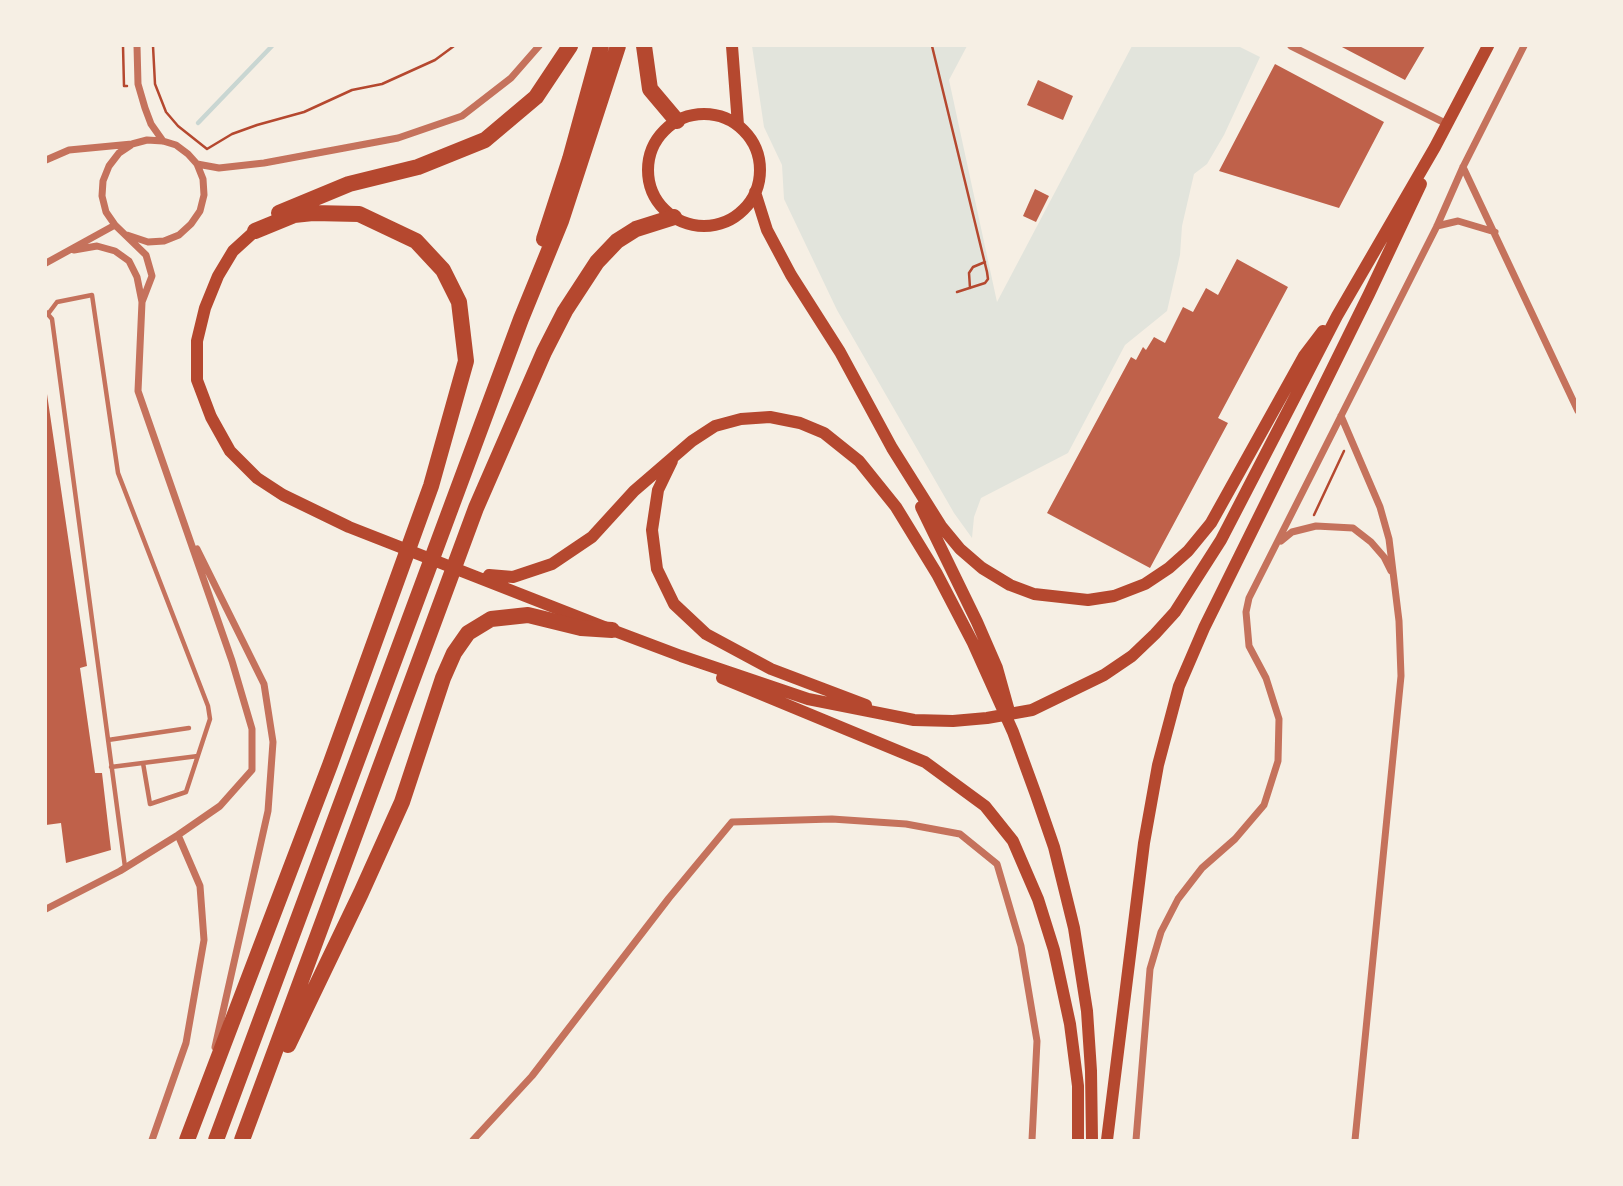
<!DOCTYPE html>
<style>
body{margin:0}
#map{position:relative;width:1623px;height:1186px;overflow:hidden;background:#f6efe4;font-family:"Zilla Slab",serif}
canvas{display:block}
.frame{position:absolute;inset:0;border:47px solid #f6efe4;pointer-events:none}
</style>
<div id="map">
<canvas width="1623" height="1186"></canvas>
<div class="frame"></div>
</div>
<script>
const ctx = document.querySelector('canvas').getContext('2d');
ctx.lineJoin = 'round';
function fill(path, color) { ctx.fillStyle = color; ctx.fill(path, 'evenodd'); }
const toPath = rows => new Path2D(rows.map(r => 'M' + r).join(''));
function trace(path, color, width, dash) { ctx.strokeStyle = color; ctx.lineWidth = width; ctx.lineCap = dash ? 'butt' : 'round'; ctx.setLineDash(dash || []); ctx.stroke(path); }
fill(toPath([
 [752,46,967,46,949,80,997,302,1132,46,1238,46,1260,57,1224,135,1207,164,1194,174,1182,226,1180,255,1167,311,1125,345,1068,453,981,498,974,517,972,538,954,513,837,310,784,199,782,165,764,127]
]), '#e2e4dc');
trace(toPath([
 [198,123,272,46]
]), '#c9d6d2', 4.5);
fill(toPath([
 [1340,46,1425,46,1405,80],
 [1275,64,1384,122,1339,208,1219,171],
 [1038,80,1073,96,1063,120,1027,105],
 [1035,189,1049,196,1036,222,1023,216],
 [1237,259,1288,287,1218,418,1228,423,1150,568,1047,513,1131,357,1136,360,1143,347,1146,350,1154,337,1165,343,1183,307,1193,312,1206,288,1218,295],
 [47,394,87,666,80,668,95,773,102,773,111,850,66,863,61,823,46,825]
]), '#bf614a');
trace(toPath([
 [123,46,124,86,127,86],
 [153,46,155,84,166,112,178,126,207,149,232,134,257,125,304,112,352,90,382,84,435,60,454,46],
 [932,46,987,272,988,279,985,283,957,292],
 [970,288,969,273,973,267,985,262],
 [1314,515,1344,451]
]), '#b5482f', 2.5);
trace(toPath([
 [46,312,52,319,125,867],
 [48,314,57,302,92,295,118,473,208,706,210,719,186,792,150,804,143,763],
 [108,740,189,728],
 [111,767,198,756]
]), '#c5725c', 4.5);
trace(toPath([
 [137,46,138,84,145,108,151,124,163,141],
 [1291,46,1447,124],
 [131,145,119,153,109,166,103,181,102,196,106,212,115,225,146,255,152,276,142,302],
 [46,160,69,150,132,144,147,140,163,141,176,145,188,154,197,164,203,179,204,195,200,211,191,224,179,235,164,241,148,242,127,235],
 [197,164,219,168,264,163,398,138,462,116,511,78,539,46],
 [1463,167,1578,411],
 [1437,226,1458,221,1495,232],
 [46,263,115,225],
 [1341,416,1380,507,1389,539,1399,621,1401,676,1355,1140],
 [1281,541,1292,532,1316,526,1353,528,1371,542,1384,557,1391,571],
 [197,549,264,684,273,742,268,811,215,1047],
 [46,909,120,871,178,835,220,806,252,770,252,729,232,661,138,391,142,302,137,277,129,261,115,251,97,246,74,250],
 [152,1140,186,1043,204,940,200,886,178,835],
 [473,1140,532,1076,669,898,732,822,832,819,906,824,960,834,997,864,1021,946,1037,1041,1032,1140],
 [1136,1140,1150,969,1161,932,1178,899,1202,868,1235,839,1264,805,1278,761,1279,719,1266,678,1249,646,1246,612,1249,598,1437,226,1463,167,1524,46]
]), '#c5725c', 7);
trace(toPath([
 [732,46,738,125],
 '648 170a56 56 0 1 1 112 0a56 56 0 1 1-112 0Z',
 [755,192,767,230,791,275,840,352,892,448,941,526,960,549,982,568,1010,585,1034,594,1088,600,1114,596,1145,584,1169,568,1188,551,1211,523,1304,356,1323,331],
 [255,231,233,251,218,276,205,308,197,341,197,380,211,417,230,451,257,478,283,495,349,527,612,630,681,656,808,699,914,720,953,721,987,718,1032,710,1104,675,1132,656,1155,634,1175,612,1221,540,1337,316,1435,147,1488,46],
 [672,461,658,490,652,530,657,569,674,604,706,634,771,669,866,705],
 [921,507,977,622,997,668,1009,711],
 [489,575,513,577,552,564,592,537,634,491,692,441,715,426,741,419,770,417,800,423,824,433,859,461,896,507,937,574,973,643,1013,732,1036,795,1054,847,1074,928,1087,1011,1091,1071,1092,1140],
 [722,678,925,762,985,806,1013,841,1038,899,1054,950,1070,1024,1078,1086,1078,1140],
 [1107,1140,1144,843,1158,765,1179,686,1204,628,1369,294,1421,184]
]), '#b5482f', 12);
trace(toPath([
 [644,46,650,89,677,121],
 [279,213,349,184,418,167,485,140,536,97,570,46],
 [544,239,570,159,601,46],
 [288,1045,361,893,402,802,443,678,454,653,468,633,491,619,528,615,581,628,612,630],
 [187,1140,330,765,431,486,466,361,459,302,443,270,416,241,359,214,313,213,294,215,255,231],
 [216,1140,521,319,561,221,618,46],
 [242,1140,476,508,544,352,565,311,597,262,617,241,636,229,674,217]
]), '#b5482f', 16);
</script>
